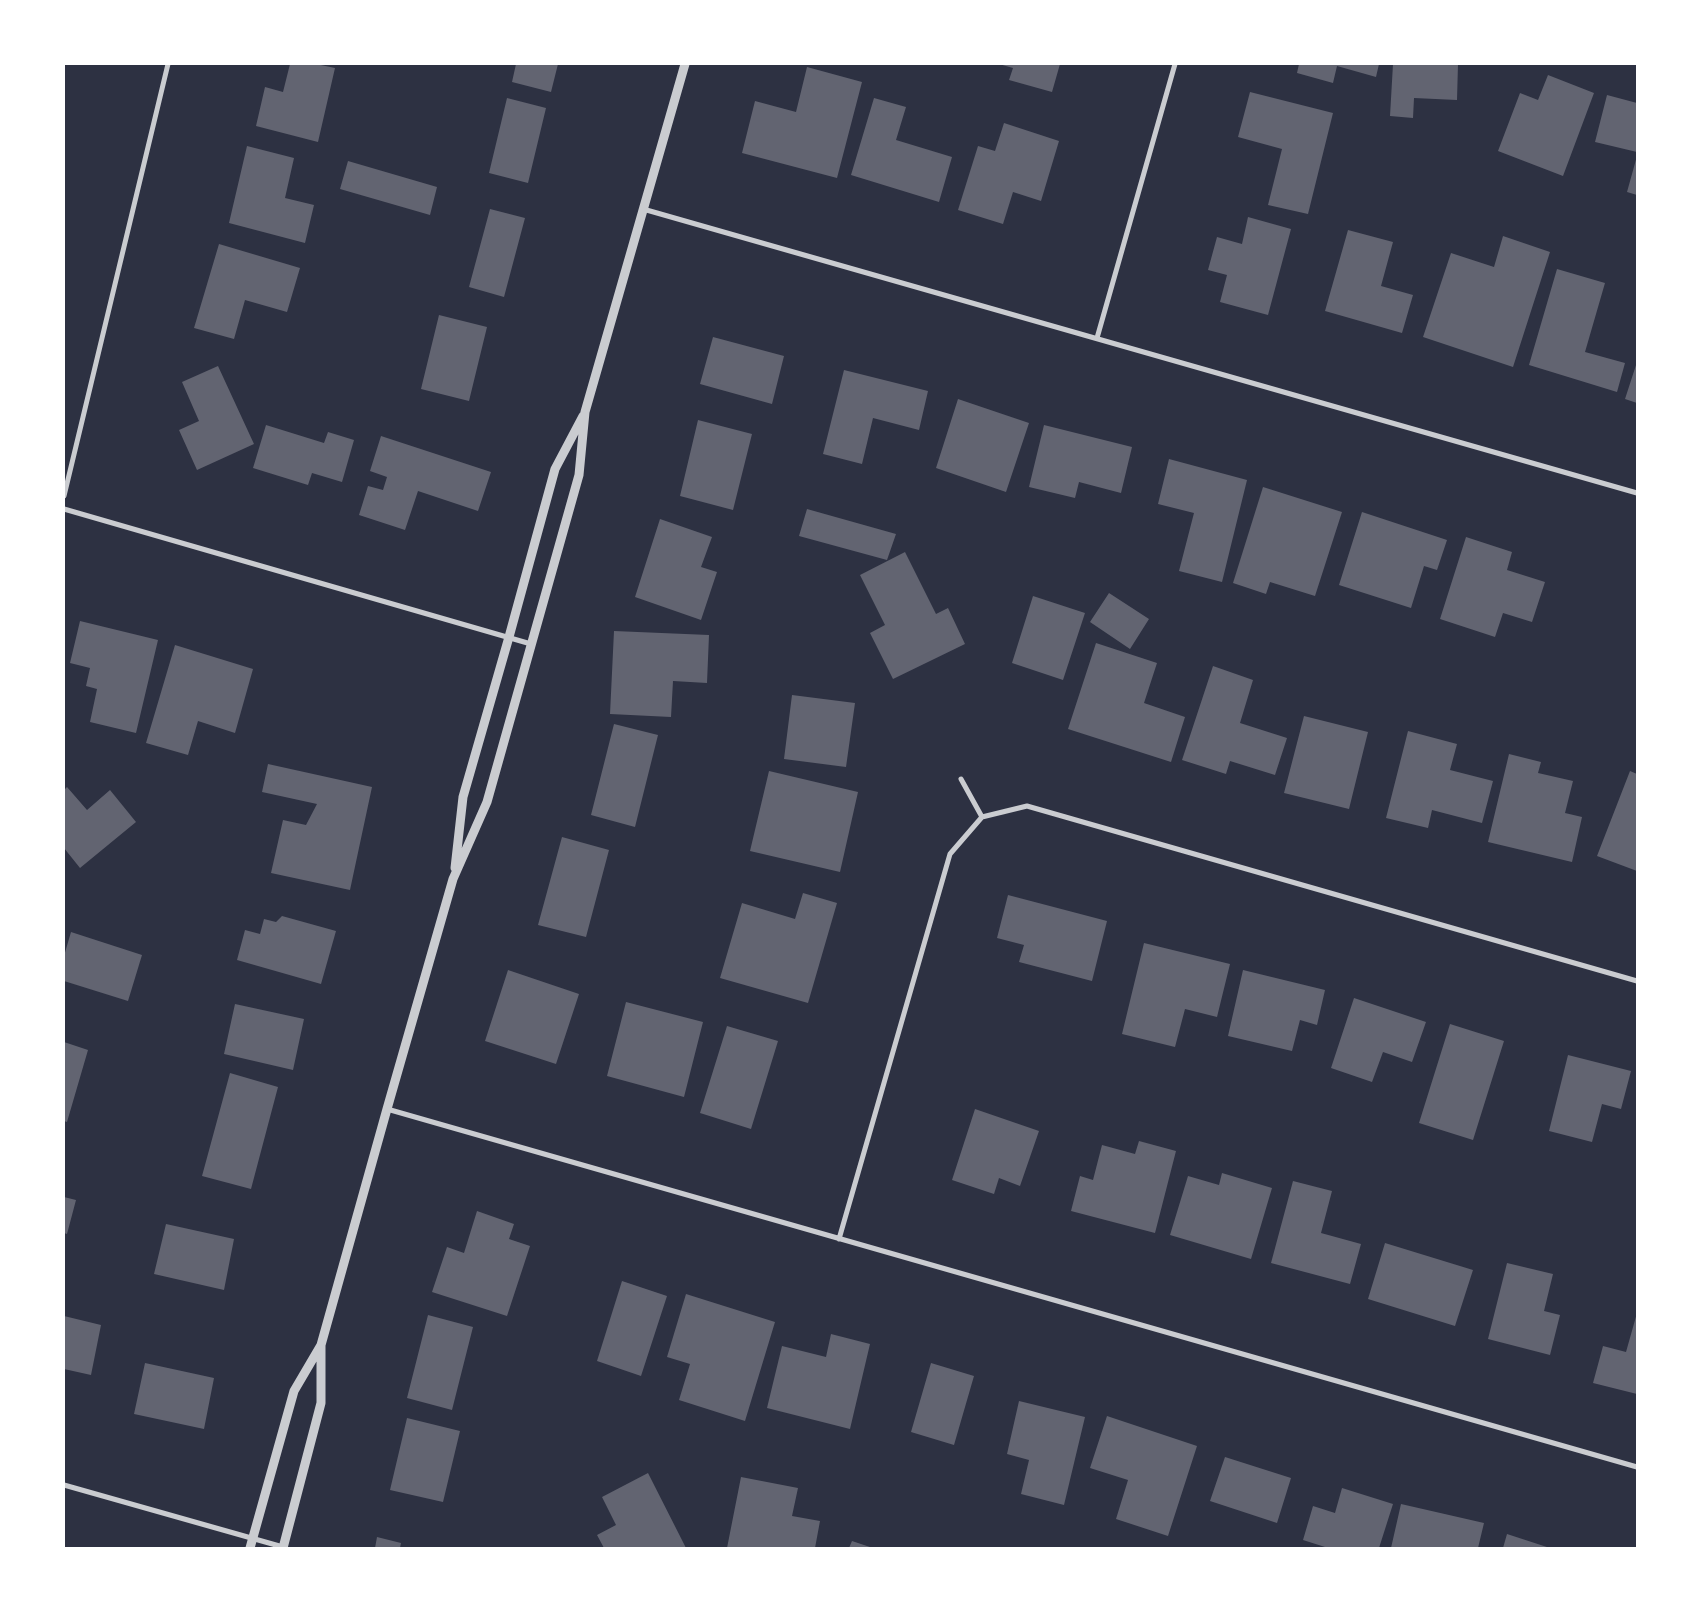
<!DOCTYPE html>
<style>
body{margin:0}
#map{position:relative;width:1701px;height:1612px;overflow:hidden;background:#2d3142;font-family:"Asap Condensed",sans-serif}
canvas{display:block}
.frame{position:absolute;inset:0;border:65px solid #fff;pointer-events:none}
</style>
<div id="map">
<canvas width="1701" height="1612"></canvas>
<div class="frame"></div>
</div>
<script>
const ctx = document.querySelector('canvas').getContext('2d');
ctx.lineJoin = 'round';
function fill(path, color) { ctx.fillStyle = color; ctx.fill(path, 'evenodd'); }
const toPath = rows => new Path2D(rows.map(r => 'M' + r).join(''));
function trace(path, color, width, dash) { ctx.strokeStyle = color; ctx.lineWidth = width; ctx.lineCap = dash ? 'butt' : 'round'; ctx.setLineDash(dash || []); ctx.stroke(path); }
fill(toPath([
 [290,64,316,64,335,68,318,142,256,126,265,87,283,92],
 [516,64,558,64,551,92,512,82],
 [999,64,1060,64,1052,92,1009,80,1013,68],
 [1299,64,1379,64,1376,77,1337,66,1333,83,1297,73],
 [1393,64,1458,64,1457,100,1414,98,1413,118,1390,116],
 [807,67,862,82,837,178,742,153,755,101,796,112],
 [1548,75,1594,93,1563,176,1498,151,1520,93,1538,100],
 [1250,92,1333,113,1308,214,1268,205,1282,149,1238,137],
 [1607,95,1637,103,1637,152,1595,142],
 [507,98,546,108,528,183,489,173],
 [874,98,906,107,896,140,952,157,939,202,851,175],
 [1004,123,1059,141,1041,201,1013,192,1003,224,958,210,978,146,995,151],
 [247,146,294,158,285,198,314,205,305,243,229,223],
 [1637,156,1637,195,1627,192],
 [348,161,437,187,430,215,340,189],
 [490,209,525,218,504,297,469,287],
 [1248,217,1291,229,1268,315,1220,302,1227,275,1208,270,1217,237,1242,244],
 [1348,230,1393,242,1381,286,1413,295,1402,333,1325,311],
 [1503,236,1550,252,1513,367,1423,337,1451,253,1494,267],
 [219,244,300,268,287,312,245,300,234,339,194,328],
 [1557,269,1605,283,1585,352,1625,363,1617,392,1529,365],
 [439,315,487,327,469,401,421,389],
 [713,337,784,356,772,404,700,384],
 [1637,362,1637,403,1625,399],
 [218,366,254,444,197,470,179,430,199,421,182,382],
 [844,370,928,391,919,430,873,418,862,464,823,454],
 [958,399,1029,423,1006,492,936,468],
 [698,420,752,434,733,510,680,496],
 [266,425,324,443,328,432,354,440,342,482,312,473,308,485,253,468],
 [1044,425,1132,447,1121,493,1079,482,1075,498,1029,487],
 [381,436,491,472,478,511,418,491,405,530,359,515,368,486,383,490,387,477,370,471],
 [1169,459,1247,480,1222,582,1179,571,1194,513,1158,504],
 [1263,487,1342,512,1315,596,1270,582,1266,594,1233,583],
 [807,509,896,534,887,560,799,536],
 [1362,512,1447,540,1437,570,1424,566,1411,608,1339,585],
 [660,519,712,537,701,567,717,572,701,620,635,597],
 [1466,537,1512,552,1507,570,1545,582,1532,622,1503,613,1495,637,1440,619],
 [905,552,936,614,948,608,965,644,893,679,870,633,885,625,860,575],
 [1109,593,1149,619,1130,649,1090,622],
 [1033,596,1085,613,1063,680,1012,663],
 [80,621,158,640,136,733,90,722,97,689,86,686,90,668,70,663],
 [614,631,709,635,707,683,673,681,671,717,610,714],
 [1096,643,1157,663,1144,703,1185,717,1171,762,1068,729],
 [175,645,253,669,235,733,198,721,188,755,146,743],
 [1213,666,1253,680,1240,723,1287,738,1275,775,1230,761,1226,774,1182,760],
 [792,695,855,703,846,767,784,759],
 [1304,716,1368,732,1349,809,1284,793],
 [614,724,658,735,635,827,591,815],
 [1408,731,1457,744,1450,770,1493,781,1482,823,1432,810,1428,828,1386,818],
 [1509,754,1541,762,1538,773,1573,781,1565,813,1582,817,1572,862,1488,842],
 [268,764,372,787,350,890,271,873,283,820,306,825,317,804,262,792],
 [769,771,858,792,840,872,750,851],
 [1630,771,1637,774,1637,871,1597,856],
 [67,787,87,810,110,790,136,822,80,868,64,848,64,790],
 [562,837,609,850,586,937,538,925],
 [803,893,837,903,808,1003,720,978,742,903,795,919],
 [1008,895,1107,921,1092,981,1019,962,1024,945,997,938],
 [282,916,336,931,321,984,237,960,245,930,260,934,264,919,276,922],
 [71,932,142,955,128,1001,64,981,64,956],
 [1144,943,1230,964,1217,1017,1185,1009,1175,1047,1122,1034],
 [508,970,579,994,556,1064,485,1041],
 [1243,970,1325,990,1317,1025,1300,1020,1292,1051,1228,1036],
 [1354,998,1426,1022,1412,1062,1383,1052,1372,1082,1331,1068],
 [626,1002,703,1022,684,1097,607,1076],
 [235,1004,304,1019,293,1070,224,1054],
 [1450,1024,1504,1041,1473,1140,1419,1123],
 [727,1026,778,1041,751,1129,700,1113],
 [64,1042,88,1050,67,1122,64,1121],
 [1568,1055,1631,1071,1621,1109,1602,1104,1592,1142,1549,1131],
 [230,1073,278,1087,251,1189,202,1176],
 [975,1109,1039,1131,1020,1186,999,1178,994,1194,952,1180],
 [1139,1141,1176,1151,1155,1233,1071,1211,1080,1176,1093,1180,1102,1145,1135,1154],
 [1222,1173,1272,1188,1251,1259,1170,1235,1188,1176,1219,1185],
 [1293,1181,1332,1191,1321,1233,1361,1244,1350,1284,1271,1263],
 [64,1197,76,1200,67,1234,64,1233],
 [477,1211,514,1224,509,1239,530,1246,507,1316,432,1292,447,1247,464,1253],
 [166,1224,234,1239,224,1290,154,1274],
 [1385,1243,1473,1270,1455,1326,1368,1299],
 [1507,1263,1553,1274,1544,1311,1560,1315,1550,1355,1488,1339],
 [622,1281,667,1296,641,1376,597,1361],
 [686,1294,775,1322,745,1421,679,1400,690,1364,667,1357],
 [1637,1313,1637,1394,1593,1383,1603,1346,1626,1352],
 [428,1315,473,1327,452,1410,407,1398],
 [64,1316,101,1325,91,1375,64,1369],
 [831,1334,870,1344,850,1429,767,1408,782,1346,826,1357],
 [145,1363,214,1378,204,1429,134,1414],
 [931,1363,974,1376,954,1445,911,1432],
 [1019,1401,1085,1417,1064,1505,1021,1494,1029,1460,1007,1454],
 [1107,1416,1197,1446,1168,1536,1116,1519,1128,1480,1090,1468],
 [407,1418,460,1431,443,1502,390,1490],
 [1225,1457,1291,1478,1277,1523,1210,1501],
 [648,1473,686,1548,604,1548,597,1535,616,1525,602,1497],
 [741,1477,798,1488,792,1516,820,1521,815,1548,727,1548],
 [1342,1488,1393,1504,1379,1548,1325,1548,1325,1547,1303,1540,1313,1506,1335,1513],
 [1401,1504,1484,1523,1478,1548,1391,1548],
 [1507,1534,1550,1548,1503,1548],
 [377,1537,401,1543,400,1548,375,1548],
 [852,1541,873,1548,849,1548]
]), '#626471');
trace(toPath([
 [643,209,1637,493],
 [1097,338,1175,64],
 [64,496,168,64],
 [64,509,531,644],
 [961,779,982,817],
 [387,1109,1637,1467],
 [839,1239,950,854,982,817,1027,806,1637,981],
 [64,1485,283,1547]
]), '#caccd0', 5);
trace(toPath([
 [455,868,463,797,509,637,555,469,583,416],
 [250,1548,294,1391,321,1345,387,1109,453,879,487,802,579,475,585,412,685,64],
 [283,1548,321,1403,321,1345]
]), '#caccd0', 9);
</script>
